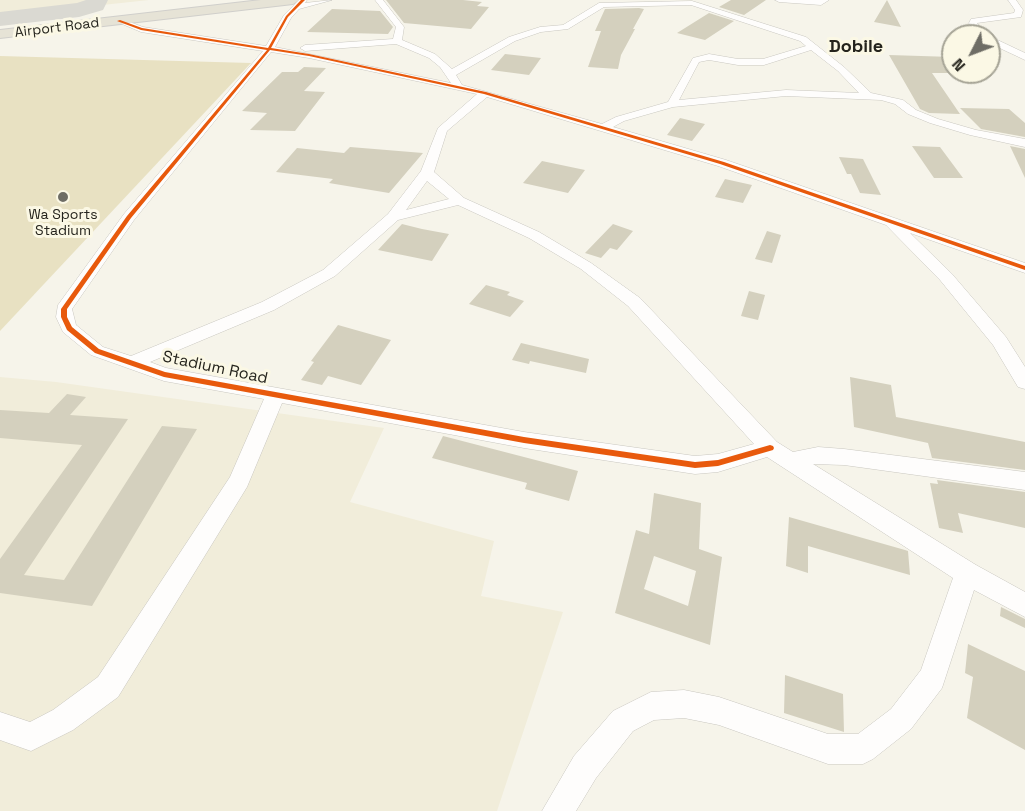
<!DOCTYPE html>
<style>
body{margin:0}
#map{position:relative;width:1025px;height:811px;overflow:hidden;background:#f6f4ea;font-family:"Space Grotesk",sans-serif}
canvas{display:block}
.north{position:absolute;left:941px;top:24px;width:60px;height:60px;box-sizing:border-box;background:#fbf8e5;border:2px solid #a5a395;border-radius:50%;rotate:228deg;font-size:16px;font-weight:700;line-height:24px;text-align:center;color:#25241d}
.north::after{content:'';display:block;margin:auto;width:21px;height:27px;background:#6e6d65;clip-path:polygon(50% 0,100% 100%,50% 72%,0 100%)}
</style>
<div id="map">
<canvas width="1025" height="811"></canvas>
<div class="north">N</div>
</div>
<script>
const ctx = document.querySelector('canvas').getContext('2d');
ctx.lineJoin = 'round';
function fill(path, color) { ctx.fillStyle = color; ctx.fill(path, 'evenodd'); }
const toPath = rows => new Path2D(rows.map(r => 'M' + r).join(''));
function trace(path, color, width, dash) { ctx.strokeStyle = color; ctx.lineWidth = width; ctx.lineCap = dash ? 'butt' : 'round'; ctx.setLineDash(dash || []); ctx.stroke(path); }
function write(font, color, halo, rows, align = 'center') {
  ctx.font = font + ' "Space Grotesk",sans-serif'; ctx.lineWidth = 6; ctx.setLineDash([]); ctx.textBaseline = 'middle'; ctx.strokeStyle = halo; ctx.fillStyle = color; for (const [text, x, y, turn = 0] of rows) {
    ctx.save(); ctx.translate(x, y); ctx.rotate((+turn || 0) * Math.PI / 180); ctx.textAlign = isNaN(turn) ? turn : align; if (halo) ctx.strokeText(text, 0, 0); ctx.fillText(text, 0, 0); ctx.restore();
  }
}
fill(toPath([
 [0,0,149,0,0,16],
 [0,377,56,382,384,428,350,502,494,541,481,596,563,612,497,811,0,811]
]), '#f1edda');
fill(toPath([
 [0,56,251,63,0,331]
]), '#e8e1c2');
fill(toPath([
 [108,0,103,10,79,17,0,26,0,12,77,3,86,0,108,0]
]), '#dad9d2');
fill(toPath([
 [386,0,463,0,482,2,477,6,489,7,471,29,404,23],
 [731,0,766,0,744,15,719,7],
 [887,0,901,27,874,22],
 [639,8,644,9,633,29,635,29,621,55,618,69,588,67,601,31,595,31,605,9],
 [332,9,380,11,393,27,388,34,307,32],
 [709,13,734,21,705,40,677,33],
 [505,54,541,58,529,75,491,70],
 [889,55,953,57,953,73,932,73,960,114,929,113,920,109],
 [304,67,326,68,304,91,325,92,295,131,250,130,267,113,242,111,282,72,298,72],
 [960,108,1009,109,1025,123,1025,137,981,129],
 [680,118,705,124,692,141,667,135],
 [912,146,940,147,963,178,934,178],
 [1010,146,1025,149,1025,178],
 [350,147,423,153,389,193,329,183,333,179,276,172,297,148,344,153],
 [839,157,863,159,881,195,860,193,851,174,847,174],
 [542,161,585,170,568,193,523,183],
 [725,179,752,185,743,203,715,197],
 [402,224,422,229,449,234,432,261,378,250],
 [613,224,633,231,617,250,610,248,601,258,585,253],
 [767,231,781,235,772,263,755,259],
 [486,285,510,292,507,295,524,301,510,317,469,304],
 [749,291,765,295,758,320,741,316],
 [338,325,391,340,361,385,328,376,322,385,301,380,314,362,311,361],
 [521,343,589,359,586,373,530,361,529,364,512,360],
 [850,377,891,385,896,417,1025,442,1025,470,932,458,928,443,854,427],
 [67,394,86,397,70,415,128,419,24,575,64,580,162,426,197,429,92,606,0,593,0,559,82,445,0,438,0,410,49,413],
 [443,436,578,471,569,501,525,489,527,483,432,458],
 [937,480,1025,492,1025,528,958,513,963,533,939,528,930,483,938,484],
 [654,493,701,503,699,549,722,557,710,645,615,613,636,530,649,534],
 [654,556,696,571,688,606,644,589],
 [789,517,905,550,908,551,910,575,808,546,808,573,786,566],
 [1001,607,1025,619,1025,628,1000,616],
 [968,644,1025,671,1025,750,967,718,973,677,965,673],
 [785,675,843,694,844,732,784,713]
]), '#d4d0be');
const minor = toPath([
 [299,0,307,0,305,3,332,0,299,9,291,18,275,47,451,83,440,67,429,58,396,44,305,51,300,48,305,45,393,39,396,27,375,0,383,0,404,27,402,40,435,54,452,69,509,37,540,27,563,25,599,3,692,1,806,37,844,67,871,93,903,100,916,110,938,119,976,130,1025,139,1025,147,970,135,930,123,908,114,895,104,881,100,786,96,673,107,624,121,613,127,726,160,1025,263,1025,273,910,233,952,274,1006,337,1025,367,1025,389,1018,387,993,345,940,280,886,225,718,166,487,97,447,131,434,172,464,198,539,232,591,263,640,298,777,442,793,452,818,447,844,449,1025,472,1025,490,844,465,813,464,976,565,1025,592,1025,617,974,590,942,688,911,729,873,759,863,764,828,764,719,725,684,718,654,720,633,731,596,778,576,811,542,811,574,756,613,711,651,692,684,690,719,697,828,734,858,734,891,709,921,670,953,578,767,457,718,472,695,474,524,448,282,403,247,487,118,697,73,730,31,751,0,740,0,712,30,722,53,710,98,677,230,477,264,399,164,381,91,355,63,332,56,317,58,305,124,214,263,51,141,32,115,21,119,18,143,27,266,46,284,15,299,0],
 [691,5,800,41,806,46,763,59,738,59,709,54,693,58,668,102,616,117,602,124,462,85,456,75,515,41,541,32,568,29,604,7,691,5],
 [811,50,838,71,859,93,786,90,679,100,699,62,709,60,738,65,764,65,811,50],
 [271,52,309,58,477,94,438,128,421,171,388,214,323,270,262,302,131,356,103,347,76,325,72,309,134,220,271,52],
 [427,181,449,199,406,210,427,181],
 [458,205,529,238,581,269,628,306,754,444,718,454,695,456,524,432,166,368,150,362,274,310,335,276,398,220,458,205],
 [775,0,829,0,821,5,779,2,775,0],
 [1008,0,1016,0,1023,10,1021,17,977,23,982,31,988,36,975,35,969,23,971,19,1014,13,1015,10,1008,0],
 [989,36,1025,53,1025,60,989,43,989,36]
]);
const highway = toPath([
 [261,0,299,0,293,4,0,38,0,30,261,0]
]);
trace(minor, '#c9c7c0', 1);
trace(highway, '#d0cfcb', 2);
fill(minor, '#fefdfc');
fill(highway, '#e6e3d6');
fill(toPath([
 [301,0,305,0,288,17,271,48,309,54,486,92,724,162,1025,266,1025,270,720,164,484,94,309,56,270,50,131,218,67,309,67,317,72,327,99,349,165,372,524,437,695,462,718,460,770,445,773,446,774,448,773,450,718,466,695,468,524,443,164,377,95,353,67,330,61,317,61,309,127,216,267,50,141,30,117,21,120,20,142,28,268,48,286,16,301,0]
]), '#e8590c');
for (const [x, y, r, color] of [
 [63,197,6,"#6e6d65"]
]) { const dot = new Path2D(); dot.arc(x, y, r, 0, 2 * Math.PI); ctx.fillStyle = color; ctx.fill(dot); trace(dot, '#fbf8e5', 2); }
write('14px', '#25241d', '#fbf8e5', [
 ["Airport Road",57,28,-7]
]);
write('14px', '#25241d', '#fbf8e5', [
 ["Wa Sports",63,215],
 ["Stadium",63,231]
]);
write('16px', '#25241d', '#fbf8e5', [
 ["Stadium Road",215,368,12]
]);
write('bold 18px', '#25241d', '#fbf8e5', [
 ["Dobile",856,47]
]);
</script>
